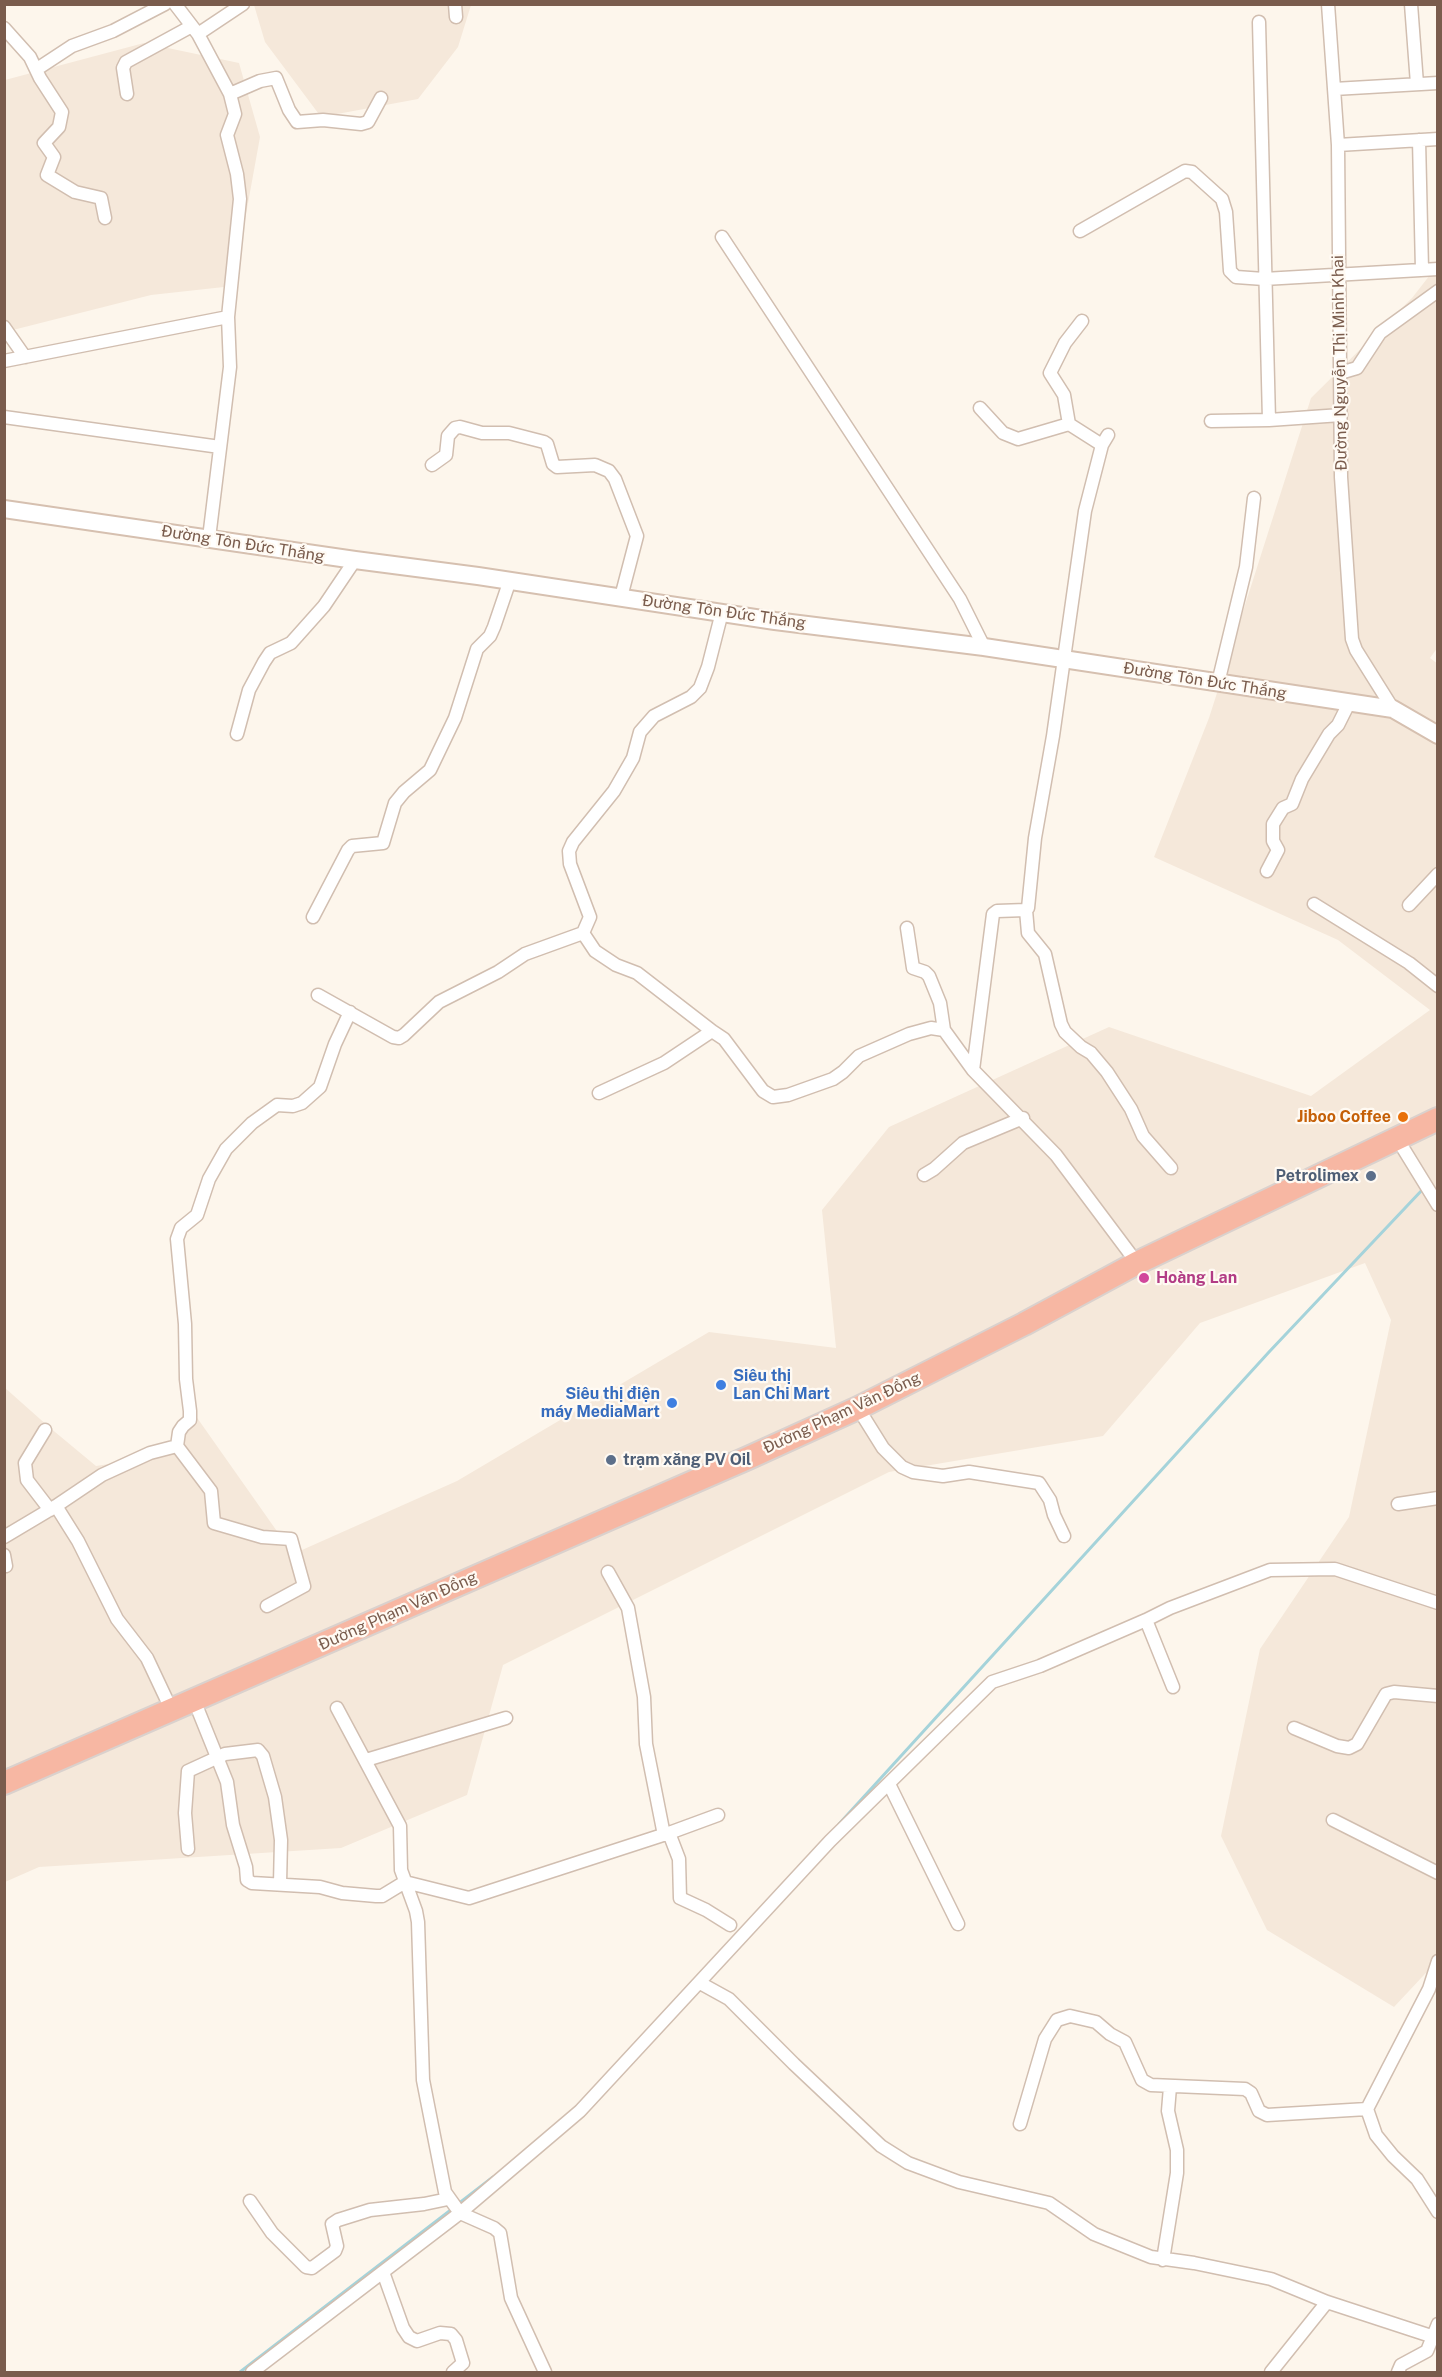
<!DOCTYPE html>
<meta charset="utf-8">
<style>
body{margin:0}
#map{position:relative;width:1442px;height:2377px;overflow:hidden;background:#fdf6ec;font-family:"Public Sans",sans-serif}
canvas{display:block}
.frame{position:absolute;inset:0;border:6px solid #7a5c4d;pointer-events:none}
</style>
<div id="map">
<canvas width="1442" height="2377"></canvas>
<div class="frame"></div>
</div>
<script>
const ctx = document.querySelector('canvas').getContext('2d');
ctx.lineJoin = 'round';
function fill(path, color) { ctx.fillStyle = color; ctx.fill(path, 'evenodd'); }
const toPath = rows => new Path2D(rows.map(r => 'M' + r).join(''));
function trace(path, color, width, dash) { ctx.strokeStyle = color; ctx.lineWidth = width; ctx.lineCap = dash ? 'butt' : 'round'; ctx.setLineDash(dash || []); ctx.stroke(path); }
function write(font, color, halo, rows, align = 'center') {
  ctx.font = font + ' "Public Sans",sans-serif'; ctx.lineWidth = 4.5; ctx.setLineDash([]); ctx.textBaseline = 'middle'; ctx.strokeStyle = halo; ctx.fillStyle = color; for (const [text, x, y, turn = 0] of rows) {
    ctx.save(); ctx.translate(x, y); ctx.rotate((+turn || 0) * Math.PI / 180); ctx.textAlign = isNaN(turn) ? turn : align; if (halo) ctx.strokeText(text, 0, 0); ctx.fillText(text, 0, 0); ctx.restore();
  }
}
fill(toPath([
 [254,5,471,5,458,47,418,99,321,117,265,42],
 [144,43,239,63,260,137,233,286,151,295,5,332,5,80],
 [1437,266,1438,647,1430,658,1438,664,1438,1960,1394,2007,1267,1930,1221,1836,1260,1649,1349,1517,1391,1320,1365,1263,1200,1323,1103,1436,889,1472,503,1665,467,1795,341,1848,39,1867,5,1882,4,1387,49,1427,96,1466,167,1455,193,1412,293,1554,457,1481,709,1332,836,1348,822,1210,889,1127,1109,1027,1311,1096,1430,1010,1338,940,1154,857,1209,718,1311,398,1412,298]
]), '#f5e8da');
trace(toPath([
 [839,1824,1269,1352,1423,1189],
 [458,2204,493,2177],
 [240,2372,452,2209]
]), '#a5d3da', 3);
const street = toPath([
 [175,4,198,34,230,94,235,114,227,135,237,174,240,199,228,317,230,367,209,538],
 [455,4,456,17],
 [1328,4,1338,145,1341,477,1352,639,1356,650,1393,709],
 [1411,4,1417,84],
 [1259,22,1269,420],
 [4,28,30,57,40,78,62,112,59,127,44,143,54,157,47,175,75,192,101,198,105,218],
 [198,34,243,4],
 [37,69,72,46,113,31,165,4],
 [1334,89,1438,83],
 [127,94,123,68,126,62,192,26],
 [230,94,260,81,276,78,289,110,297,122,323,120,361,124,368,122,381,98],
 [1419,140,1422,270],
 [1338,145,1438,139],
 [1080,231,1185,171,1192,172,1222,199,1226,212,1230,271,1236,277,1264,279,1438,269],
 [722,237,960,599,984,647],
 [4,327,25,357],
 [4,361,228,317],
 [1340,373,1357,368,1380,333,1438,291],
 [980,408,1003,433,1018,439,1069,424],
 [4,417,220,447],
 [1211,421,1269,420,1341,415],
 [1069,424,1064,395,1050,373,1065,343,1082,321],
 [1069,424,1102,445],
 [432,465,446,455,448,436,455,428,460,427,482,433,509,433,544,442,547,444,553,464,557,467,595,465,609,471,615,479,637,536,621,597],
 [1218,683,1246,567,1254,498],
 [237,734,249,690,264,662,270,653,291,643,324,606,355,560],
 [1267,871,1278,850,1273,841,1273,824,1283,808,1292,804,1302,779,1329,734,1338,725,1349,703],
 [1314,904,1409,963,1438,986],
 [1409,905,1438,874],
 [1026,910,1028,933,1045,954,1061,1024,1065,1032,1081,1047,1091,1053,1107,1072,1131,1109,1143,1136,1171,1168],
 [313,917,348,850,352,846,383,843,395,803,404,792,430,770,455,718,477,649,490,636,494,627,510,580],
 [907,928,913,968,925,972,929,976,940,1003,944,1030],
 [583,933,595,951,616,965,637,973,712,1031,724,1039,763,1091,773,1097,788,1095,833,1079,843,1072,859,1056,909,1034,931,1028,944,1030,973,1070,1056,1155,1137,1263],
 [318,995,393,1037,399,1038,404,1035,439,1002,498,972,525,954,583,933,590,917,570,864,569,851,573,842,614,791,633,758,640,732,654,716,691,697,700,688,708,667,722,612],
 [973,1070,993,914,997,911,1026,910,1028,908,1035,838,1053,736,1085,511,1102,445,1108,435],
 [599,1093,664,1063,712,1031],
 [1398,1140,1438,1205],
 [924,1175,934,1169,963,1143,1023,1118],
 [858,1408,883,1448,902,1467,913,1472,943,1476,969,1472,1039,1483,1050,1500,1054,1515,1064,1536],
 [45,1430,25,1463,27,1480,50,1510],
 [1398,1504,1438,1498],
 [56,1506,78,1541,117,1619,147,1658,171,1709],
 [4,1537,56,1506,102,1475,150,1453,177,1446],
 [4,1555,6,1566],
 [608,1572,628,1608,644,1697,646,1744,664,1835],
 [267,1606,304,1586,291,1539,262,1537,214,1523,211,1491,177,1446,179,1432,183,1426,190,1420,190,1411,186,1379,185,1324,177,1239,181,1228,197,1215,209,1179,226,1149,252,1123,277,1105,293,1106,302,1103,320,1087,335,1044,350,1012],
 [1146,1620,1173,1687],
 [194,1700,227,1782,233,1825,246,1867,247,1880,252,1883,320,1887,342,1893,376,1896,382,1896,405,1882,469,1898,669,1833,718,1815],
 [337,1708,400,1826,401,1870,416,1911,418,1922,423,2080,445,2192,460,2213,494,2228,500,2233,511,2298,545,2372],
 [1294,1728,1337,1746,1349,1748,1357,1744,1386,1694,1394,1692,1438,1696],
 [366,1760,506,1718],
 [889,1784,958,1924],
 [1333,1820,1438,1873],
 [669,1833,679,1859,680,1898,706,1910,730,1925],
 [188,1849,185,1813,188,1771,225,1754,258,1750,263,1756,275,1797,281,1840,280,1884],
 [1438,1961,1429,1989,1367,2109,1376,2135,1393,2156,1417,2179,1438,2212],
 [700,1983,729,1999,794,2064,881,2146,908,2163,959,2182,1049,2203,1094,2234,1151,2257,1194,2263,1271,2279,1327,2302,1434,2337],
 [1020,2124,1045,2039,1057,2020,1070,2016,1096,2022,1110,2034,1125,2042,1142,2080,1151,2085,1245,2089,1251,2093,1259,2111,1267,2115,1367,2109],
 [250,2201,272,2233,306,2267,312,2268,335,2251,337,2246,332,2224,338,2220,370,2210,424,2204,448,2199],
 [1163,2260,1177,2173,1177,2150,1168,2111,1170,2087],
 [383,2272,403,2328,409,2337,417,2341,440,2333,451,2334,456,2340,463,2363,453,2372],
 [252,2372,460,2213,580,2111,830,1841,992,1682,1040,1666,1146,1620,1170,1608,1270,1570,1335,1569,1438,1603],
 [1271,2372,1327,2302],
 [1398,2372,1401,2365,1427,2351,1438,2324]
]);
const secondary = toPath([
 [4,509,355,560,478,576,775,621,984,647,1393,709,1438,735]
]);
const highway = toPath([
 [4,1783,748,1458,858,1408,1024,1324,1137,1263,1438,1119]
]);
trace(street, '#d1beb0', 15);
trace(secondary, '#d6c0b0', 20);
trace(highway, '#dad1cd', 26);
trace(street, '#fff', 12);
trace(secondary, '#fff', 16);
trace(highway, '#f7b7a3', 22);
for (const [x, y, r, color] of [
 [1403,1117,6,"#e8710a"],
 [1371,1176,6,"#5c6f8a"],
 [1144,1278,6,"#d1479c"],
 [721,1385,6,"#3f7fe0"],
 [672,1403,6,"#3f7fe0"],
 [611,1460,6,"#5c6f8a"]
]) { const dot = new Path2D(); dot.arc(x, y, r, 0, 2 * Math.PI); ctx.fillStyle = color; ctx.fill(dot); trace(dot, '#fffaf3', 2); }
write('16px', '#7a5c4d', '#fffaf3', [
 ["Đường Nguyễn Thị Minh Khai",1340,363,-91],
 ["Đường Tôn Đức Thắng",243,544,9],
 ["Đường Tôn Đức Thắng",724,612,8],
 ["Đường Tôn Đức Thắng",1205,681,9],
 ["Đường Phạm Văn Đồng",842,1413,-25],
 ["Đường Phạm Văn Đồng",398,1611,-24]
]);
write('bold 16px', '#c56008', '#fffaf3', [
 ["Jiboo Coffee",1391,1117]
], 'right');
write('bold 16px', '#4e5e75', '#fffaf3', [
 ["Petrolimex",1359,1176],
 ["trạm xăng PV Oil",623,1460,"left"]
], 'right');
write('bold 16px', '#b23c85', '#fffaf3', [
 ["Hoàng Lan",1156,1278]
], 'left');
write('bold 16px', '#366cbe', '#fffaf3', [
 ["Siêu thị",733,1376],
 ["Lan Chi Mart",733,1394],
 ["Siêu thị điện",660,1394,"right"],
 ["máy MediaMart",660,1412,"right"]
], 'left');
</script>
